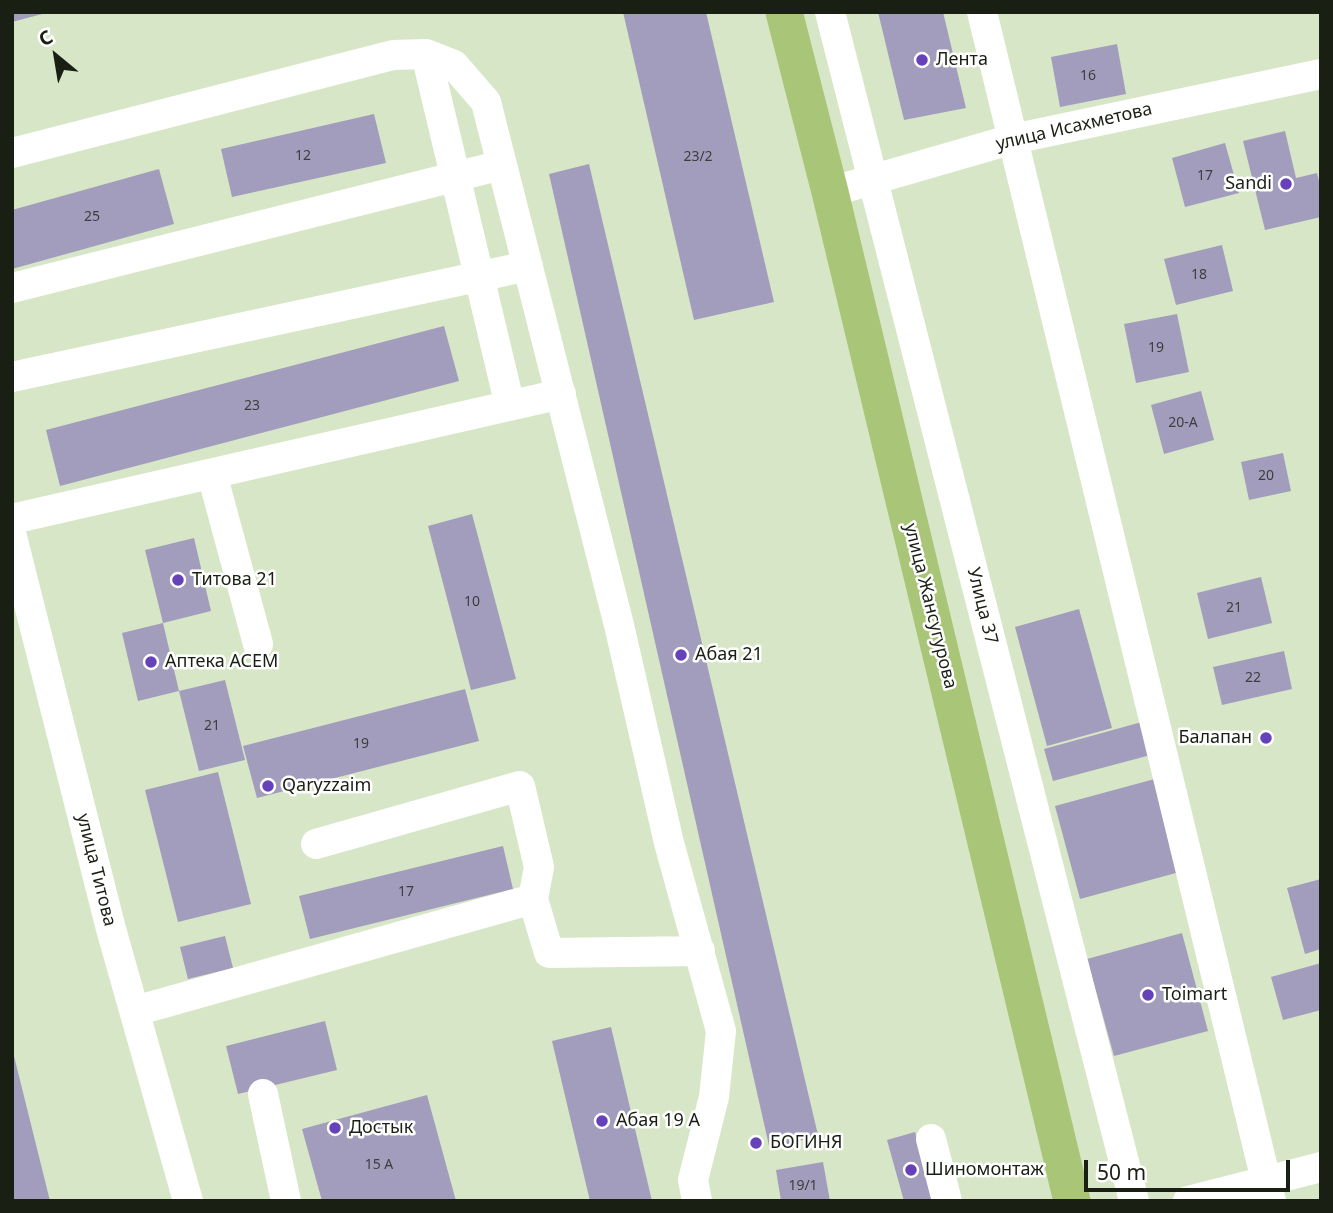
<!DOCTYPE html>
<meta charset="utf-8">
<style>
body{margin:0}
#map{position:relative;width:1333px;height:1213px;overflow:hidden;background:#d7e6c6;font-family:"Noto Sans",sans-serif}
canvas{display:block}
.frame{position:absolute;inset:0;border:14px solid #1a1f14;pointer-events:none}
.north{position:absolute;left:21px;top:21px;width:70px;height:70px;-webkit-text-stroke:5px #fff;paint-order:stroke;rotate:330deg;font-size:19px;font-weight:700;line-height:28px;text-align:center;color:#1a1f14}
.north::after{content:'';display:block;margin:auto;width:24px;height:32px;background:#1a1f14;clip-path:polygon(50% 0,100% 100%,50% 72%,0 100%)}
.scale{position:absolute;left:1084px;top:1160px;width:206px;height:32px;box-sizing:border-box;border:4px solid #1a1f14;border-top:0;padding-left:9px;font-size:21px;line-height:24px;white-space:nowrap;color:#1a1f14;-webkit-text-stroke:5px #fff;paint-order:stroke}
</style>
<div id="map">
<canvas width="1333" height="1213"></canvas>
<div class="frame"></div>
<div class="north">С</div>
<div class="scale">50 m</div>
</div>
<script>
const ctx = document.querySelector('canvas').getContext('2d');
ctx.lineJoin = 'round';
function fill(path, color) { ctx.fillStyle = color; ctx.fill(path, 'evenodd'); }
const toPath = rows => new Path2D(rows.map(r => 'M' + r).join(''));
function trace(path, color, width, dash) { ctx.strokeStyle = color; ctx.lineWidth = width; ctx.lineCap = dash ? 'butt' : 'round'; ctx.setLineDash(dash || []); ctx.stroke(path); }
function write(font, color, halo, rows, align = 'center') {
  ctx.font = font + ' "Noto Sans",sans-serif'; ctx.lineWidth = 5; ctx.setLineDash([]); ctx.textBaseline = 'middle'; ctx.strokeStyle = halo; ctx.fillStyle = color; for (const [text, x, y, turn = 0] of rows) {
    ctx.save(); ctx.translate(x, y); ctx.rotate((+turn || 0) * Math.PI / 180); ctx.textAlign = isNaN(turn) ? turn : align; if (halo) ctx.strokeText(text, 0, 0); ctx.fillText(text, 0, 0); ctx.restore();
  }
}
fill(toPath([
 [12,12,46,12,46,13,12,22],
 [623,12,706,12,774,302,694,320],
 [878,12,943,12,966,108,904,120],
 [1117,44,1126,94,1060,107,1051,57],
 [374,114,386,163,232,197,221,149],
 [1285,131,1296,178,1317,173,1321,189,1321,217,1265,230,1243,141],
 [1225,143,1239,193,1185,207,1172,158],
 [589,164,818,1135,770,1150,549,174],
 [159,169,174,224,12,269,12,210],
 [1222,245,1233,291,1176,305,1164,259],
 [1177,314,1189,372,1136,383,1124,324],
 [444,326,459,381,60,486,46,430],
 [1201,391,1214,440,1164,454,1151,405],
 [1283,453,1291,491,1249,500,1241,462],
 [472,514,516,679,471,690,428,526],
 [194,538,211,611,163,623,145,550],
 [1261,577,1272,623,1208,639,1197,593],
 [1079,609,1112,728,1047,746,1015,627],
 [163,623,179,691,138,701,122,633],
 [1284,651,1292,689,1222,705,1213,667],
 [225,680,245,760,199,771,179,691],
 [465,689,479,741,257,798,243,746],
 [1149,720,1158,753,1053,781,1044,749],
 [218,772,251,904,178,922,145,790],
 [1162,777,1187,870,1080,899,1055,806],
 [503,846,513,889,310,939,299,896],
 [1321,879,1321,949,1305,954,1287,888],
 [1182,933,1208,1031,1114,1056,1087,959],
 [225,936,233,968,188,979,180,947],
 [1321,963,1321,1010,1283,1020,1271,977],
 [325,1021,337,1070,238,1094,226,1046],
 [611,1027,652,1201,590,1201,552,1041],
 [13,1052,50,1201,12,1201],
 [427,1095,456,1201,322,1201,302,1129],
 [915,1132,934,1201,904,1201,887,1140],
 [823,1162,830,1201,781,1201,776,1170]
]), '#a29dbc');
trace(toPath([
 [830,12,1134,1201],
 [982,12,1271,1201],
 [426,54,510,406],
 [12,153,393,55,426,54,454,65,486,102,619,625,669,843,721,1031,714,1097,693,1180,697,1201],
 [830,192,1013,139,1321,74],
 [12,288,502,165],
 [12,377,528,266],
 [212,474,258,644],
 [12,519,561,394],
 [12,537,111,929,188,1201],
 [316,844,520,786,539,867,533,899],
 [135,1011,533,899,549,953,700,951],
 [263,1094,286,1201],
 [931,1139,947,1201],
 [1188,1201,1321,1167]
]), '#fff', 30);
trace(toPath([
 [784,12,830,192,1072,1201]
]), '#a9c577', 37);
for (const [x, y, r, color] of [
 [922,60,7,"#6541ba"],
 [1286,184,7,"#6541ba"],
 [178,580,7,"#6541ba"],
 [681,655,7,"#6541ba"],
 [151,662,7,"#6541ba"],
 [1266,738,7,"#6541ba"],
 [268,786,7,"#6541ba"],
 [1148,995,7,"#6541ba"],
 [602,1121,7,"#6541ba"],
 [335,1128,7,"#6541ba"],
 [756,1143,7,"#6541ba"],
 [911,1170,7,"#6541ba"]
]) { const dot = new Path2D(); dot.arc(x, y, r, 0, 2 * Math.PI); ctx.fillStyle = color; ctx.fill(dot); trace(dot, '#fff', 2.5); }
write('14px', '#3c3e3e', null, [
 ["16",1088,76],
 ["12",303,156],
 ["23/2",698,157],
 ["17",1205,176],
 ["25",92,217],
 ["18",1199,275],
 ["19",1156,348],
 ["23",252,406],
 ["20-А",1183,423],
 ["20",1266,476],
 ["10",472,602],
 ["21",1234,608],
 ["22",1253,678],
 ["21",212,726],
 ["19",361,744],
 ["17",406,892],
 ["15 А",379,1165],
 ["19/1",803,1186]
]);
write('18px', '#1a1f14', '#fff', [
 ["Лента",936,60],
 ["Sandi",1272,184,"right"],
 ["Титова 21",192,580],
 ["Абая 21",695,655],
 ["Аптека АСЕМ",165,662],
 ["Балапан",1252,738,"right"],
 ["Qaryzzaim",282,786],
 ["Toimart",1162,995],
 ["Абая 19 А",616,1121],
 ["Достык",349,1128],
 ["БОГИНЯ",770,1143],
 ["Шиномонтаж",925,1170]
], 'left');
write('18px', '#1a1f14', '#fff', [
 ["улица Исахметова",1074,127,-13],
 ["улица Жансугурова",930,606,76],
 ["Улица 37",982,606,76],
 ["улица Титова",96,870,76]
]);
</script>
